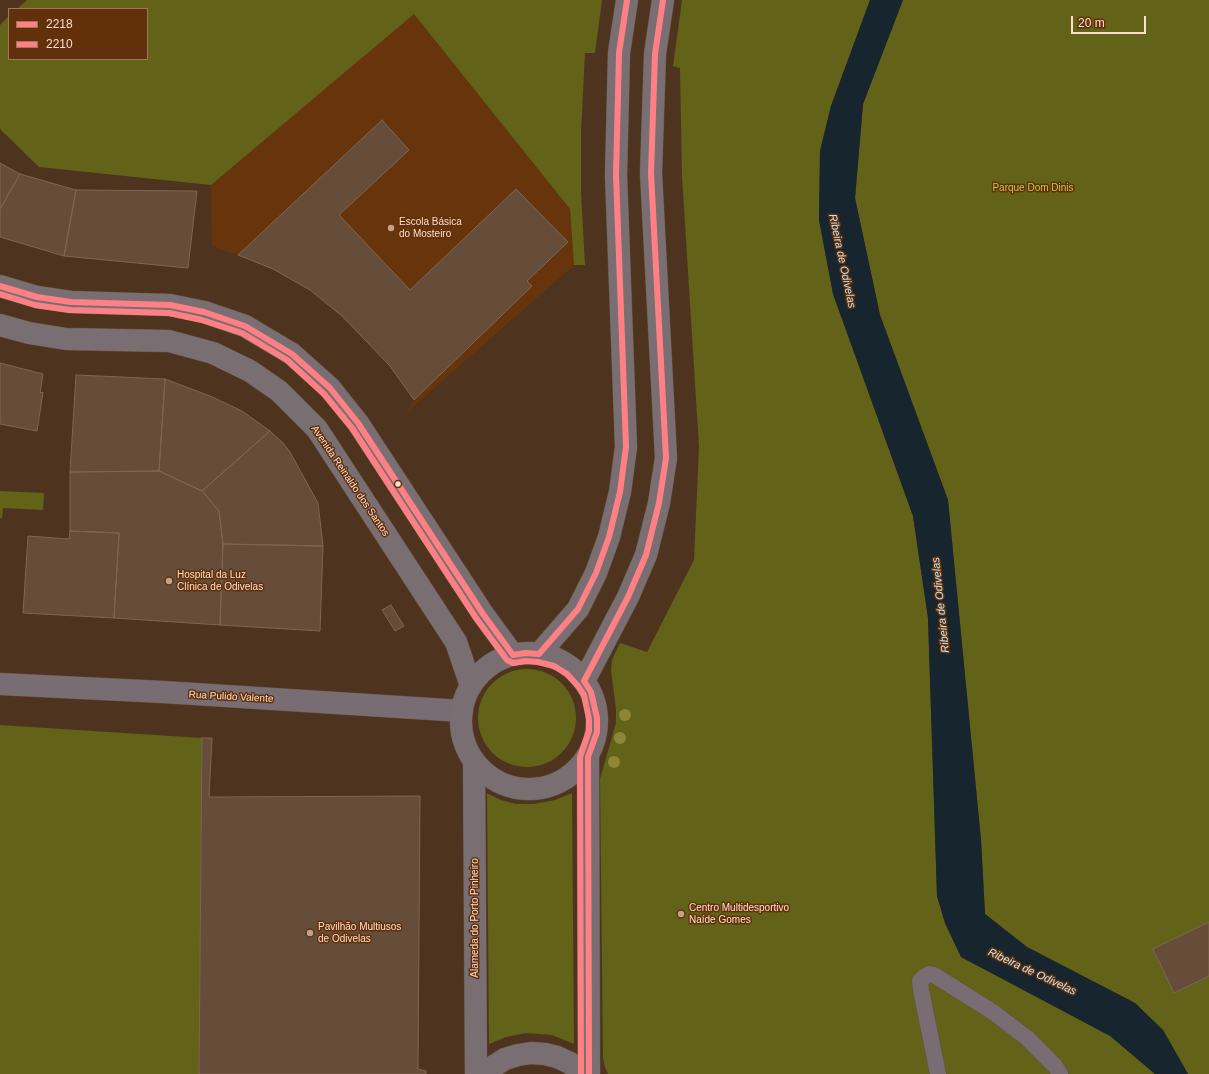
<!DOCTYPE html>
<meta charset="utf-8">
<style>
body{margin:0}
#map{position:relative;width:1209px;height:1074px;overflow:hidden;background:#4e341f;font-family:Helvetica,sans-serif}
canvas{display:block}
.legend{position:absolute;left:8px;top:8px;width:140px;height:52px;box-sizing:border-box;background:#62310b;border:1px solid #a07658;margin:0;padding:5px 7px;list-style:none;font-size:12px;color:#fdddcb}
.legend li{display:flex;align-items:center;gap:8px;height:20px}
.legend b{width:20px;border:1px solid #a07658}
.scale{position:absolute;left:1071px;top:16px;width:75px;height:18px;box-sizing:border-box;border:2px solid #fdddcb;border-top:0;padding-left:5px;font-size:12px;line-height:14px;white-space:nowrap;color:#fdddcb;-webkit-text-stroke:3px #62310b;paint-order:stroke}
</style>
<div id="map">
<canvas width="1209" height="1074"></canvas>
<ul class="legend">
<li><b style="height:5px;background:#ff8084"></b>2218</li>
<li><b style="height:5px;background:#ff8084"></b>2210</li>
</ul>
<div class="scale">20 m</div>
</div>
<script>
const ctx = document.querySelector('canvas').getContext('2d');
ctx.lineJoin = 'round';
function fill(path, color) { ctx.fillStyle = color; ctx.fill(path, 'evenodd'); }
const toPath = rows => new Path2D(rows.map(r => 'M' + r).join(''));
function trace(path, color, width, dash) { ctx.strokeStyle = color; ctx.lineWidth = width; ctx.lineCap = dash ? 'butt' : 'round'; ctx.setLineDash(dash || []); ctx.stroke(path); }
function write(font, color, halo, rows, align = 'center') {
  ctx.font = font + ' Helvetica,sans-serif'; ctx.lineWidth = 3; ctx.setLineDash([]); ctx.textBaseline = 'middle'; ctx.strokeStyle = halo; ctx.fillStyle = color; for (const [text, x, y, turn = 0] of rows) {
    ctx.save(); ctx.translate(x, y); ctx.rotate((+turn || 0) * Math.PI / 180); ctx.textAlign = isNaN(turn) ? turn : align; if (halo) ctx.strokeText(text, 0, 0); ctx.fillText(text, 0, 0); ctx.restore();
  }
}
fill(toPath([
 [414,13,570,209,574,265,406,413,414,400,390,366,342,316,310,290,273,269,238,255,212,246,211,185]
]), '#68340c');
fill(toPath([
 [27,0,602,0,595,53,585,53,581,133,581,192,585,265,574,265,570,209,414,14,211,185,39,167,1,130,0,128,0,25,9,16,9,59,147,59,147,9,17,9],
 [682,0,870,0,831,106,820,151,819,220,833,294,913,516,928,618,937,896,945,923,961,957,1111,1036,1155,1074,608,1074,605,1067,603,1058,600,779,616,723,616,709,611,670,612,660,620,643,647,652,694,560,699,447,682,176,680,68,673,66],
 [903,0,1209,0,1209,1074,1188,1074,1163,1030,1135,1003,1027,947,985,914,981,840,948,500,880,315,855,198,863,104],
 [0,491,44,493,43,510,3,508,2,518,0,518],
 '478 718a49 49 0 1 1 98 0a49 49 0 1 1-98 0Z',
 [0,725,202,738,199,1074,0,1074],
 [487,793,501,800,516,804,534,804,555,800,572,793,574,1044,552,1035,526,1033,506,1037,489,1044]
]), '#626218');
fill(toPath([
 [870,0,903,0,863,104,855,198,880,315,948,500,981,840,985,914,1027,947,1135,1003,1163,1030,1188,1074,1155,1074,1110,1036,961,957,945,923,937,896,928,618,913,516,833,294,819,220,820,151,831,106]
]), '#17262e');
const building = toPath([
 [382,120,409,150,339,215,410,290,516,189,568,242,527,281,532,286,414,400,390,366,342,316,310,290,273,269,238,255,382,120],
 [0,163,20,174,0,209,0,163],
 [20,174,76,190,64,256,0,237,0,209,20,174],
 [76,190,197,191,188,268,64,256,76,190],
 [0,363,43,374,40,393,43,392,37,431,0,424,0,363],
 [76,375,165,379,159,471,70,472,76,375],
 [165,379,210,396,242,411,270,431,202,491,159,471,165,379],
 [270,431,283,443,290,452,318,503,323,546,223,544,219,511,202,491,270,431],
 [159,471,202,491,219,511,223,544,220,625,114,618,119,533,70,531,70,472,159,471],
 [70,531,119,533,114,618,23,613,28,536,69,539,70,531],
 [223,544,323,546,320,631,220,625,223,544],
 [391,605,404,626,395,631,382,610,391,605],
 [202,738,212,738,209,797,420,796,418,1069,426,1071,426,1074,199,1074,202,738],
 [1209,922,1209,976,1174,993,1153,949,1209,922]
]);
fill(building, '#654d3a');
trace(building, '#7f6653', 1);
const pedestrian = toPath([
 [938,1074,921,990,920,981,924,977,929,974,934,975,993,1012,1027,1038,1055,1066,1060,1074]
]);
const minor = toPath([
 [0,684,163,692,462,711]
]);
const secondary = toPath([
 [0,286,37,297,71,302,170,305,204,312,245,326,292,354,330,388,358,423,483,614,513,655],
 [0,325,29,333,66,339,169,341,213,353,250,371,279,391,317,429,456,642,471,686],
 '461 721a68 68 0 1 1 136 0a68 68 0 1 1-136 0Z',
 [539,654,578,609,596,573,609,537,620,492,626,447,616,175,619,53,627,0],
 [584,681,628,597,646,555,659,503,666,458,651,173,655,54,663,0],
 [588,757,589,1074],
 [474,761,476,1074],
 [485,1074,494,1066,505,1059,518,1055,531,1053,545,1054,557,1057,570,1063,583,1074]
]);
trace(pedestrian, '#67503e', 17);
trace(minor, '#67503e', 23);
trace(secondary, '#67503e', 23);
trace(pedestrian, '#776d73', 16);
trace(minor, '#776d73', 22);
trace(secondary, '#796e71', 22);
trace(toPath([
 [0,286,37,297,71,302,170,305,204,312,245,326,292,354,330,388,358,423,483,614,513,655,526,653,539,654,578,609,596,573,609,537,620,492,626,447,616,175,619,53,627,0],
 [589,1074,588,757,597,732,597,718,591,692,584,681,628,597,646,555,659,503,666,458,651,173,655,54,663,0]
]), '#ff8084', 6);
trace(toPath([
 [0,294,35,305,70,310,169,313,202,320,242,333,287,360,324,394,352,428,476,618,507,660,513,663,526,661,538,662,554,666,567,674,578,686,584,695,589,719,589,731,580,757,581,1074]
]), '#ff8084', 6);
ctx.fillStyle = '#8e8637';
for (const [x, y] of [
 [625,715],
 [620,738],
 [614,762]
]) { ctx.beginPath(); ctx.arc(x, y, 6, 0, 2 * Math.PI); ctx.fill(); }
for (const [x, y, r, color] of [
 [391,228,4,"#c0a28f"],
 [398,484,3.5,"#fdddcb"],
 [169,581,4,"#c0a28f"],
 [681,914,4,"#c0a28f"],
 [310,933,4,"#c0a28f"]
]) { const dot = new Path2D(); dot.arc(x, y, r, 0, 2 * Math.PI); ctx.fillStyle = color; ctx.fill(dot); trace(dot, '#62310b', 1.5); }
write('10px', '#c3ca4b', '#62310b', [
 ["Parque Dom Dinis",1033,188]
]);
write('10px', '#fdddcb', '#62310b', [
 ["Escola Básica",399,222],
 ["do Mosteiro",399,234],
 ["Hospital da Luz",177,575],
 ["Clínica de Odivelas",177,587],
 ["Centro Multidesportivo",689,908],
 ["Naíde Gomes",689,920],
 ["Pavilhão Multiusos",318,927],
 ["de Odivelas",318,939]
], 'left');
write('10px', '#fdddcb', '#62310b', [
 ["Avenida Reinaldo dos Santos",350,481,56],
 ["Rua Pulido Valente",231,697,3],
 ["Alameda do Porto Pinheiro",475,918,-90]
]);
write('italic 11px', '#c7e3f3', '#62310b', [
 ["Ribeira de Odivelas",842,261,78],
 ["Ribeira de Odivelas",941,605,-96],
 ["Ribeira de Odivelas",1032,972,25]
]);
</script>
